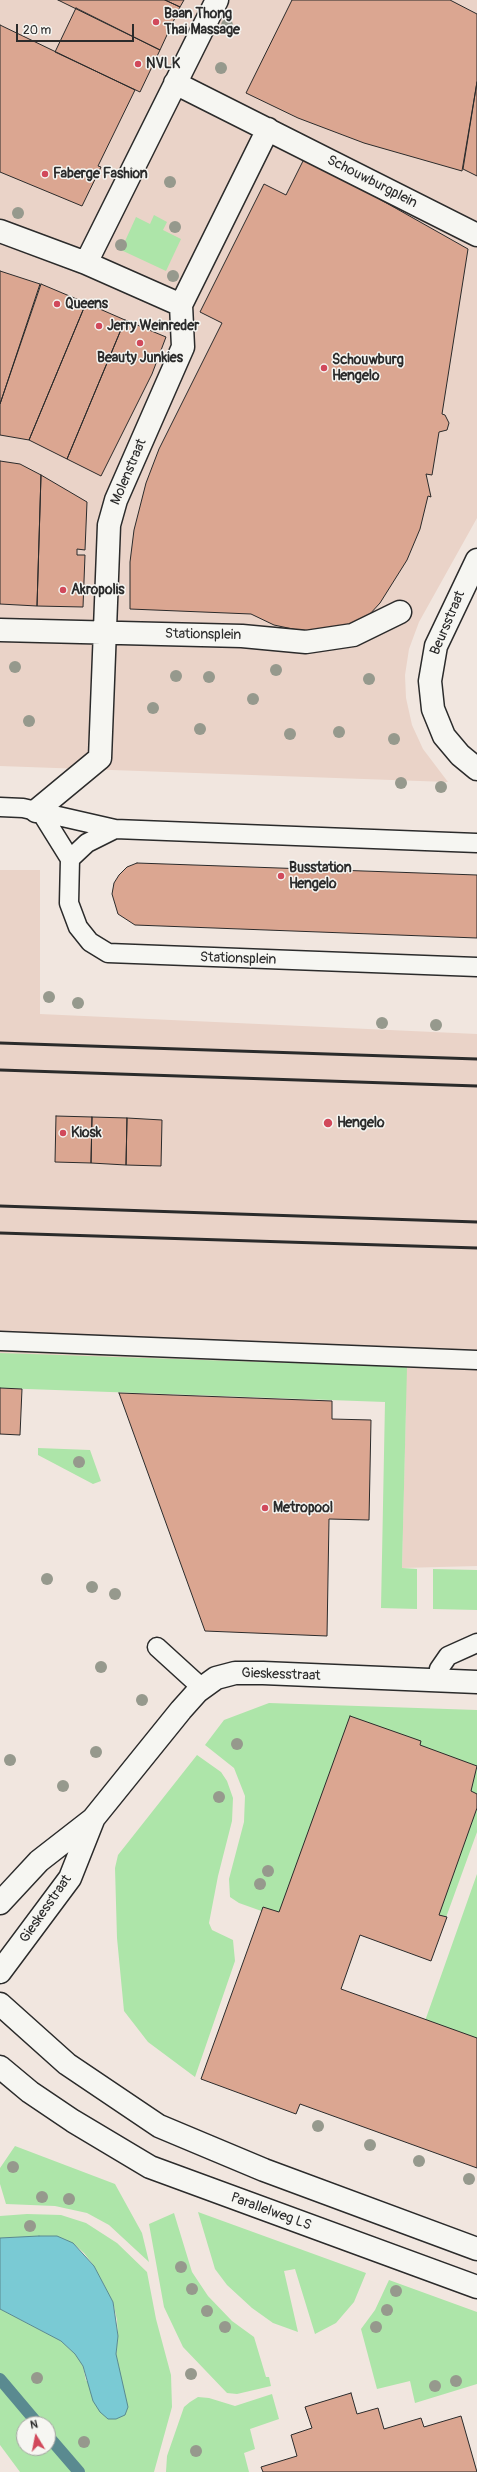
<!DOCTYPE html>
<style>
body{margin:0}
#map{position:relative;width:477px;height:2472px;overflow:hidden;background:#f1e6df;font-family:Pangolin,sans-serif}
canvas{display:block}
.north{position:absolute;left:16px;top:2416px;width:40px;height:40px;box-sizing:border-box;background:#f6f6f2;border:1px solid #a5a5a2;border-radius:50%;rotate:350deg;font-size:11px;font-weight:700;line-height:16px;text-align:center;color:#2b2b2b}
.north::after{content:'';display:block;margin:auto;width:14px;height:18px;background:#d1495b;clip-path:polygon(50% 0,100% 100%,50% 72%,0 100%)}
.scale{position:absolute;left:16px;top:24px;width:118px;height:18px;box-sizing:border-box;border:2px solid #2b2b2b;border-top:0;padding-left:5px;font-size:12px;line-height:14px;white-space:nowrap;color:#2b2b2b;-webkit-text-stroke:3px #f6f6f2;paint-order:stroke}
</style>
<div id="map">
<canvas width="477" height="2472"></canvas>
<div class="north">N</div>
<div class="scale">20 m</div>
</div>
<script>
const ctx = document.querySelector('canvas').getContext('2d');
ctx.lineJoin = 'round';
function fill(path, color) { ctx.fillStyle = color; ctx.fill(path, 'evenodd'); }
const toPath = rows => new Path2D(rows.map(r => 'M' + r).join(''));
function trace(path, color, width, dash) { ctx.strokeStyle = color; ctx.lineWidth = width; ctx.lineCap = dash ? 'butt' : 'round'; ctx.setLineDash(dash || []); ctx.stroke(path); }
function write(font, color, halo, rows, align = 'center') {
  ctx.font = font + ' Pangolin,sans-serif'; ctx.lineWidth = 3; ctx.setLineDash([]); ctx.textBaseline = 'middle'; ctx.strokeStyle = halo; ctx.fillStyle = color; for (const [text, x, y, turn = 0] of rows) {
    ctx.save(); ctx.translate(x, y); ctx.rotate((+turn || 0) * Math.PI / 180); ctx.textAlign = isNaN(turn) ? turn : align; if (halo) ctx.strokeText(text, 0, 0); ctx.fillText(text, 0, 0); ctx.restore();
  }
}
fill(toPath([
 [0,0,477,0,477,518,419,622,409,649,405,675,406,698,412,725,423,749,448,782,0,766],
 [0,870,40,870,40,1014,477,1034,477,1566,402,1568,406,1402,0,1377]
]), '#ead3c8');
fill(toPath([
 [154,215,167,222,163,230,181,239,166,271,121,250,136,217,150,224],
 [0,1353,407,1367,402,1568,417,1569,417,1609,381,1608,385,1402,0,1388],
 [38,1448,90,1450,101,1481,93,1484,38,1455],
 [433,1569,477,1570,477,1610,433,1609],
 [269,1703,477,1710,477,1832,444,1923,281,1918,239,1903,230,1897,229,1879,244,1822,245,1796,234,1768,205,1745,224,1720],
 [197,1755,221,1772,227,1781,233,1798,232,1821,218,1876,209,1923,212,1930,233,1940,235,1961,195,2077,148,2042,124,2011,117,1938,115,1868,118,1855],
 [477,1874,477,2039,425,2021],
 [15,2146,115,2184,142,2233,149,2262,109,2225,87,2213,55,2206,6,2204,0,2184,0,2168],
 [198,2212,366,2273,354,2302,336,2323,315,2334,295,2269,284,2271,298,2332,273,2323,252,2308,227,2285,215,2269],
 [174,2213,192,2272,208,2296,232,2321,254,2337,266,2377,269,2377,271,2386,237,2394,227,2393,183,2347,164,2307,149,2224],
 [27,2214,61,2215,86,2223,117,2243,147,2272,156,2319,171,2375,172,2407,154,2472,20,2472,0,2445,0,2309,61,2341,75,2354,83,2366,86,2381,119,2369,116,2354,118,2336,117,2320,113,2302,94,2266,84,2253,73,2243,0,2238,0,2216],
 [24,2424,48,2424,48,2448,24,2448],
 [389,2280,477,2312,477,2384,415,2403,410,2381,377,2389,361,2329,375,2310],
 [272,2394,279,2419,250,2429,255,2449,244,2453,249,2472,166,2472,167,2456,184,2407,190,2402,198,2397,209,2398,235,2406]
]), '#ade5a9');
const water = toPath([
 [39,2236,57,2236,73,2243,94,2266,113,2302,118,2336,116,2354,128,2407,125,2415,116,2419,108,2419,100,2412,93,2401,83,2366,75,2354,61,2341,0,2309,0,2238,39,2236]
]);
fill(water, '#7acad4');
trace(water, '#5a8a90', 1);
trace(toPath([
 [0,2379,38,2424],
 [48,2436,79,2472]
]), '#5a8a90', 12);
const building = toPath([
 [58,0,165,0,180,7,160,50,58,0],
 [165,0,184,0,180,7,165,0],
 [292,0,450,0,477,14,477,82,462,171,364,143,298,118,246,93,292,0],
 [76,8,160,50,140,92,55,52,76,8],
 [0,25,135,90,98,166,101,167,82,206,0,172,0,25],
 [477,82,477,176,463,169,477,82],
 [305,157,468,249,442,414,445,415,449,423,447,430,439,432,432,475,426,474,431,497,428,496,420,529,407,560,380,603,369,615,344,628,316,632,302,631,274,625,251,614,130,609,130,562,134,530,146,483,159,449,222,323,200,312,264,184,286,195,305,157],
 [0,271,40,284,0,404,0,271],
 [41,284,86,303,29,440,0,435,0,404,41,284],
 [86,303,125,320,67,459,29,440,86,303],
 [125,320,166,337,152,374,101,476,67,459,125,320],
 [0,461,20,464,41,475,37,606,0,604,0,461],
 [41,475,87,502,85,550,77,549,77,555,85,555,83,607,37,606,41,475],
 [137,863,477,875,477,938,135,925,118,914,112,894,114,883,119,875,127,867,137,863],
 [56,1116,92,1117,91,1163,55,1162,56,1116],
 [92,1117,127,1118,126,1165,91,1163,92,1117],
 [127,1118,162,1120,161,1166,126,1165,127,1118],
 [0,1388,22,1389,20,1435,0,1434,0,1388],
 [119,1393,332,1401,332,1419,371,1420,369,1520,329,1519,327,1636,205,1631,119,1393],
 [350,1716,421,1741,420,1745,477,1766,471,1791,477,1794,477,1808,439,1915,447,1917,431,1961,360,1935,341,1989,477,2038,477,2168,300,2104,296,2114,201,2079,263,1907,279,1912,350,1716],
 [351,2393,357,2414,378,2408,384,2429,421,2418,424,2427,461,2416,477,2472,263,2472,261,2467,297,2456,291,2435,312,2428,305,2407,351,2393]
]);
fill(building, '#dba691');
trace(building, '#2b2b2b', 1);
const lane = toPath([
 [0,807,23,808,115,829,477,843],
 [42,814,70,859,69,903,78,927,90,942,108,953,477,967],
 [70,859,87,843,115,829],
 [0,1341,477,1360],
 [157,1647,202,1688],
 [437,1680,439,1669,448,1656,477,1643]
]);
const street = toPath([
 [175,83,477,235],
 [0,231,86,263,181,305],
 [86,263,217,0],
 [477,560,436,646,430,681,433,709,444,736,460,755,477,769],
 [0,630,242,636,306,642,353,635,400,612],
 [36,811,100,758,109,525,116,500,183,347,181,305,268,129],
 [0,1903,39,1861,93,1819,181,1710,198,1691,216,1678,235,1673,263,1673,477,1682],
 [0,1972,70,1878,93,1820]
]);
const secondary = toPath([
 [0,2004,67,2064,159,2126,264,2170,477,2249],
 [0,2067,30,2092,73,2121,150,2167,477,2287]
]);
trace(lane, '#2b2b2b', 21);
trace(street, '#2b2b2b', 25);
trace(secondary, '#2b2b2b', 25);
trace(lane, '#f6f6f2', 18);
trace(street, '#f6f6f2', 22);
trace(secondary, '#f6f6f2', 22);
trace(toPath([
 [0,1043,477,1059],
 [0,1070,477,1086],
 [0,1206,477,1222],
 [0,1233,477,1248]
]), '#2b2b2b', 3);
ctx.fillStyle = '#96998d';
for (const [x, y] of [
 [227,25],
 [221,68],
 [170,182],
 [18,213],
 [175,227],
 [121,245],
 [173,276],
 [15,667],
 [276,670],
 [176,676],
 [209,677],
 [369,679],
 [253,699],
 [153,708],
 [29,721],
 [200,729],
 [339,732],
 [290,734],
 [394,739],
 [401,783],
 [441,787],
 [49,997],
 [78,1003],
 [382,1023],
 [436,1025],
 [79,1462],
 [47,1579],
 [92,1587],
 [115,1594],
 [101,1667],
 [142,1700],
 [237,1744],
 [96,1752],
 [10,1760],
 [63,1786],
 [219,1797],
 [268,1871],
 [260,1884],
 [318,2126],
 [370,2145],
 [419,2161],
 [13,2167],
 [469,2179],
 [42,2197],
 [69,2199],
 [30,2226],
 [181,2267],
 [192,2289],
 [396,2291],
 [387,2310],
 [207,2311],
 [225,2327],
 [376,2327],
 [191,2374],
 [37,2378],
 [456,2381],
 [435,2386],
 [84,2442],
 [196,2451]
]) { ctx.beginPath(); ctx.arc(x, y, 6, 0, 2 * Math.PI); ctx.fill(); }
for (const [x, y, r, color] of [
 [156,22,4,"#d1495b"],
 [138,64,4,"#d1495b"],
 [45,174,4,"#d1495b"],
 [57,304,4,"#d1495b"],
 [99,326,4,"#d1495b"],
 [140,343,4,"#d1495b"],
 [324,368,4,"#d1495b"],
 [63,590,4,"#d1495b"],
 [281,876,4,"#d1495b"],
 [328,1123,5,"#d1495b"],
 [63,1133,4,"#d1495b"],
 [265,1508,4,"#d1495b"]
]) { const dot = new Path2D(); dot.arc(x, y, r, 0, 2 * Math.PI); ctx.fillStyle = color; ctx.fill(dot); trace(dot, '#f6f6f2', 1.5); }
write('bold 14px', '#2b2b2b', '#f6f6f2', [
 ["Baan Thong",164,14],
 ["Thai Massage",164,30],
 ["NVLK",146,64],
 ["Faberge Fashion",53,174],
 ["Queens",65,304],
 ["Jerry Weinreder",107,326],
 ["Beauty Junkies",140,358,"center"],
 ["Schouwburg",332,360],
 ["Hengelo",332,376],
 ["Akropolis",71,590],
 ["Busstation",289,868],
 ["Hengelo",289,884],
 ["Hengelo",337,1123],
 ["Kiosk",71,1133],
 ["Metropool",273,1508]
], 'left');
write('14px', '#2b2b2b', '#f6f6f2', [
 ["Schouwburgplein",372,182,27],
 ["Molenstraat",129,472,-67],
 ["Beursstraat",448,623,-67],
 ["Stationsplein",203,635,1],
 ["Stationsplein",238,959,2],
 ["Gieskesstraat",281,1675,2],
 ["Gieskesstraat",46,1909,-55],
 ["Parallelweg LS",271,2212,20]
]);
</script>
